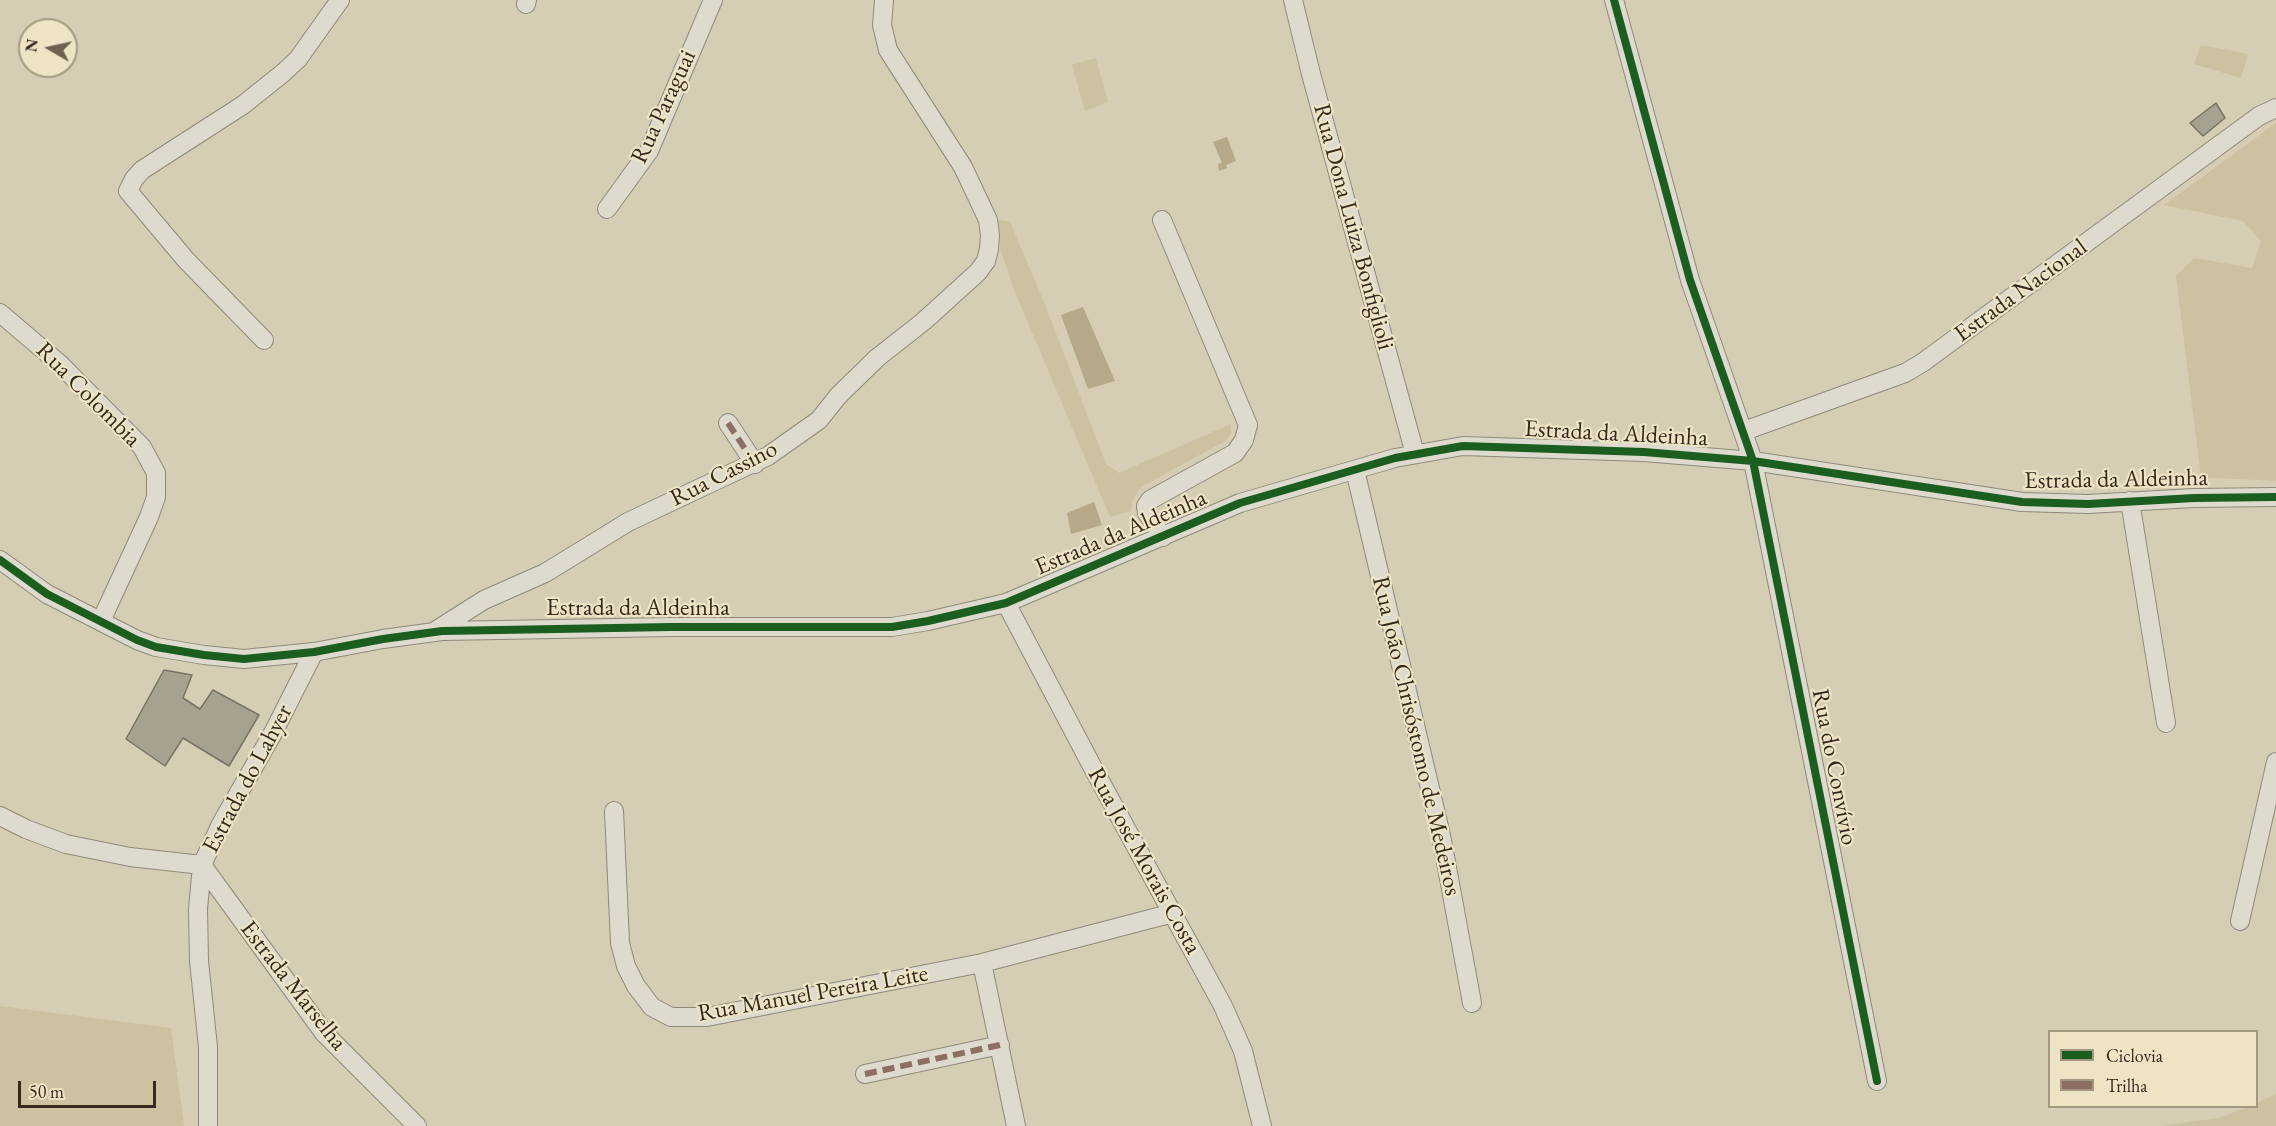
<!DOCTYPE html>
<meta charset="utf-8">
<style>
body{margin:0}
#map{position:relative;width:2276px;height:1126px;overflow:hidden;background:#d5cdb4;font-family:"EB Garamond",serif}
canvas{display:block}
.legend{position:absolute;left:2048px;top:1030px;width:210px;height:78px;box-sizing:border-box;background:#ede4c5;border:2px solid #a39982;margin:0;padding:8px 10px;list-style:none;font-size:18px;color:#35281e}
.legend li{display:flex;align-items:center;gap:12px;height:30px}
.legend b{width:30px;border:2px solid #a39982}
.north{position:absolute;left:18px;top:18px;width:60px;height:60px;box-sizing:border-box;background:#ede4c5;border:2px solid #a39982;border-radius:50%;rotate:279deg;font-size:16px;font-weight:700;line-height:24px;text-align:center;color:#35281e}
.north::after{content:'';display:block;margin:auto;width:21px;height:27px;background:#6d6252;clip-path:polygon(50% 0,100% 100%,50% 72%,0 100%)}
.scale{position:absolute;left:18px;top:1081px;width:138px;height:27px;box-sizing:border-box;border:3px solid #35281e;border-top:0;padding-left:8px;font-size:18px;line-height:21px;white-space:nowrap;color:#35281e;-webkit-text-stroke:4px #ede4c5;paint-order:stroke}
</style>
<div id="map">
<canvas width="2276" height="1126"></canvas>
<ul class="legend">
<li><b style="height:8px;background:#1b5e20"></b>Ciclovia</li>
<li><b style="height:8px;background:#8d6e63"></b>Trilha</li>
</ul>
<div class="north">N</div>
<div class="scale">50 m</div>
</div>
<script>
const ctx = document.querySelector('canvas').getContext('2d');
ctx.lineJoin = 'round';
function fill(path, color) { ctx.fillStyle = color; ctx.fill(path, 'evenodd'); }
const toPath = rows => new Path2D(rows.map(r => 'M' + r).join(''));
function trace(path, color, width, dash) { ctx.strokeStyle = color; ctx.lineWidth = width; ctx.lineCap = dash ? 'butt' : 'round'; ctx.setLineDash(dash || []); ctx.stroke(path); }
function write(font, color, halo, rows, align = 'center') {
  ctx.font = font + ' "EB Garamond",serif'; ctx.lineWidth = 4.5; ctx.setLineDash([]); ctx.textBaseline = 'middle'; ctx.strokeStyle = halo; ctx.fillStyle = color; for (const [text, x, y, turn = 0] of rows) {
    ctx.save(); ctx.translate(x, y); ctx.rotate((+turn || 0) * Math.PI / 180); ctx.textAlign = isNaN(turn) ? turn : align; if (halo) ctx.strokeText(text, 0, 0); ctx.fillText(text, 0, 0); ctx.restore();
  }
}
fill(toPath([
 [2201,45,2248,54,2241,78,2194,64],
 [1096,58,1108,102,1085,111,1072,65],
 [2276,123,2276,481,2201,477,2176,276,2194,258,2252,268,2261,241,2243,221,2164,205],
 [998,220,1010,222,1044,302,1106,464,1119,473,1231,424,1231,434,1225,441,1141,487,1133,499,1131,511,1110,517,1015,292,1000,248],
 [0,1006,171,1028,184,1126,0,1126],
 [2276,1094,2276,1126,2160,1126,2219,1118,2247,1107,2256,1106,2257,1103]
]), '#ccc1a0');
fill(toPath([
 [1227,137,1236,161,1226,165,1227,168,1219,171,1218,164,1222,163,1213,142],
 [1083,307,1115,381,1088,389,1061,315],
 [1094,502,1102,525,1071,534,1067,513]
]), '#b6a98a');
const building = toPath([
 [2216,103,2225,118,2203,136,2190,123,2216,103],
 [164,670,192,675,183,698,200,709,213,690,259,715,229,766,183,738,165,766,126,739,164,670]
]);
fill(building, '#a7a190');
trace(building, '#797365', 1.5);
const minor = toPath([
 [1293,0,1311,74,1415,454],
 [1614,0,1690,280,1753,461,1877,1081],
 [526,4,527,0],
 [607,209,649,151,713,0],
 [1162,220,1248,425,1244,440,1235,453,1150,500,1146,506,1147,513,1163,537],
 [0,313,60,364,142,447,156,473,156,497,149,517,101,621],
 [264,340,186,260,128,191,134,179,142,170,243,105,283,73,298,59,340,0],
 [728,423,755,464],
 [1744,431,1905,373,1922,363,2259,116,2276,108],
 [1355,470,1441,835,1472,1003],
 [2130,501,2166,723],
 [0,560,47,594,137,640,156,647,204,655,244,659,314,652,383,639,442,631,671,627,892,627,928,621,1006,603,1240,503,1395,458,1463,446,1644,452,1753,461,2022,502,2088,504,2194,498,2276,497],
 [1006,603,1093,768,1223,1006,1243,1051,1262,1126],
 [435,631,484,600,545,573,628,522,768,456,819,420,838,396,877,358,924,321,978,272,986,261,989,249,990,235,988,220,963,167,888,50,882,25,884,0],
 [614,811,620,943,626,966,636,986,652,1007,671,1017,707,1017,982,963,1173,913],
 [0,816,26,829,66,844,130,857,202,865,324,1033,417,1126],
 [2240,921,2276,762],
 [982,963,1016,1126],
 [865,1074,1000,1045],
 [208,1126,208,1047,199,961,198,909,202,865,221,824,273,733,314,652]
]);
trace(minor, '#8f897a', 20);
trace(minor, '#dedbce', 18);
trace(toPath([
 [728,423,755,464],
 [865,1074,1000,1045]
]), '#8d6e63', 6, [12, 6]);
trace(toPath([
 [1614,0,1690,280,1753,461,1877,1081],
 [0,560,47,594,137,640,156,647,204,655,244,659,314,652,383,639,442,631,671,627,892,627,928,621,1006,603,1240,503,1395,458,1463,446,1644,452,1753,461,2022,502,2088,504,2194,498,2276,497]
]), '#1b5e20', 8);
write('24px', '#35281e', '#ede4c5', [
 ["Rua Paraguai",664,107,-65],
 ["Rua Dona Luiza Bonfiglioli",1353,227,75],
 ["Estrada Nacional",2021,291,-36],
 ["Rua Colombia",88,395,45],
 ["Estrada da Aldeinha",1616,434,3],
 ["Rua Cassino",724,474,-27],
 ["Estrada da Aldeinha",2116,480,-1],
 ["Estrada da Aldeinha",1121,533,-23],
 ["Estrada da Aldeinha",638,608],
 ["Rua João Chrisóstomo de Medeiros",1416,736,77],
 ["Rua do Convívio",1834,767,79],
 ["Estrada do Lahyer",248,779,-62],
 ["Rua José Morais Costa",1144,861,61],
 ["Estrada Marselha",293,986,52],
 ["Rua Manuel Pereira Leite",813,994,-10]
]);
</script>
